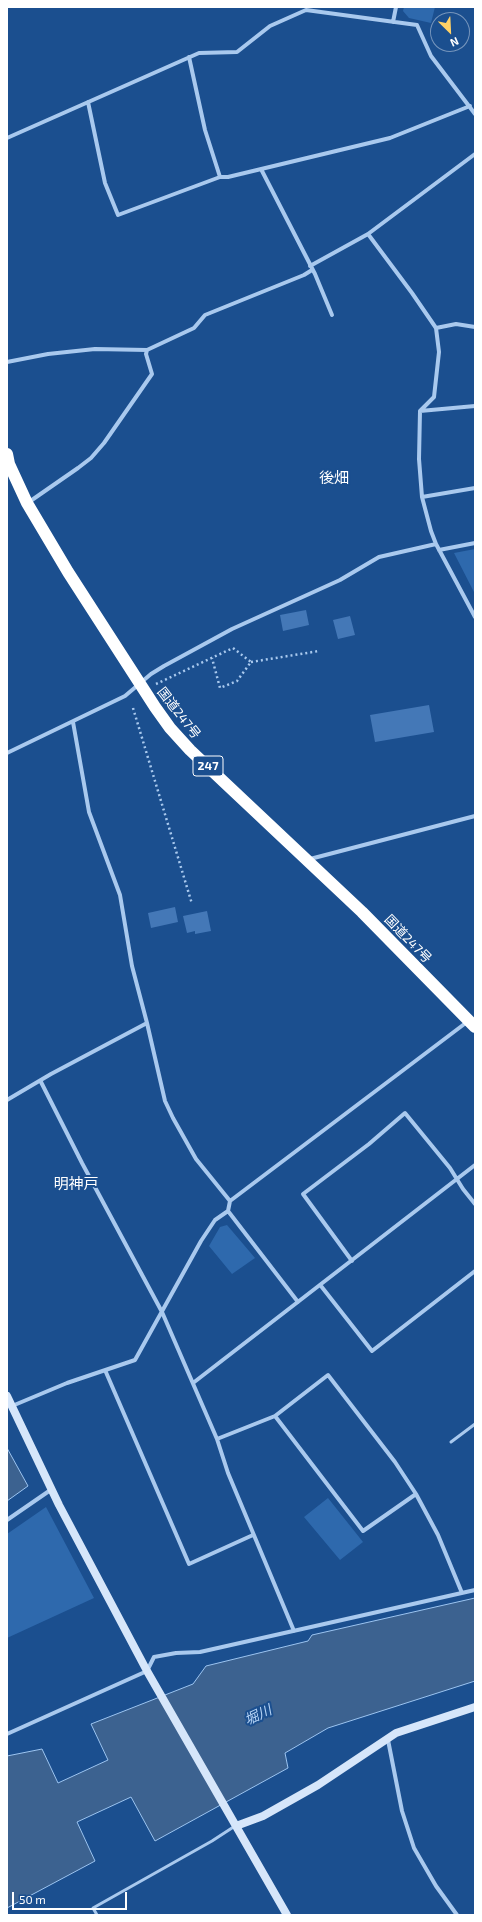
<!DOCTYPE html>
<meta charset="utf-8">
<style>
body{margin:0}
#map{position:relative;width:482px;height:1922px;overflow:hidden;background:#1b4f8f;font-family:"Exo 2",sans-serif}
canvas{display:block}
.frame{position:absolute;inset:0;border:8px solid #fff;pointer-events:none}
.north{position:absolute;left:430px;top:12px;width:40px;height:40px;box-sizing:border-box;background:#1b4f8f;border:1px solid #7695bc;border-radius:50%;rotate:156deg;font-size:11px;font-weight:700;line-height:16px;text-align:center;color:#fff}
.north::after{content:'';display:block;margin:auto;width:14px;height:18px;background:#ffd166;clip-path:polygon(50% 0,100% 100%,50% 72%,0 100%)}
.scale{position:absolute;left:12px;top:1892px;width:115px;height:18px;box-sizing:border-box;border:2px solid #fff;border-top:0;padding-left:5px;font-size:12px;line-height:14px;white-space:nowrap;color:#fff;-webkit-text-stroke:3px #1b4f8f;paint-order:stroke}
</style>
<div id="map">
<canvas width="482" height="1922"></canvas>
<div class="frame"></div>
<div class="north">N</div>
<div class="scale">50 m</div>
</div>
<script>
const ctx = document.querySelector('canvas').getContext('2d');
ctx.lineJoin = 'round';
function fill(path, color) { ctx.fillStyle = color; ctx.fill(path, 'evenodd'); }
const toPath = rows => new Path2D(rows.map(r => 'M' + r).join(''));
function trace(path, color, width, dash) { ctx.strokeStyle = color; ctx.lineWidth = width; ctx.lineCap = dash ? 'butt' : 'round'; ctx.setLineDash(dash || []); ctx.stroke(path); }
function write(font, color, halo, rows, align = 'center') {
  ctx.font = font + ' "Exo 2","Noto Sans JP",sans-serif'; ctx.lineWidth = 4; ctx.setLineDash([]); ctx.textBaseline = 'middle'; ctx.strokeStyle = halo; ctx.fillStyle = color; for (const [text, x, y, turn = 0] of rows) {
    ctx.save(); ctx.translate(x, y); ctx.rotate((+turn || 0) * Math.PI / 180); ctx.textAlign = isNaN(turn) ? turn : align; if (halo) ctx.strokeText(text, 0, 0); ctx.fillText(text, 0, 0); ctx.restore();
  }
}
fill(toPath([
 [404,7,435,7,431,23,409,18,403,11],
 [475,549,475,594,454,553],
 [227,1225,255,1258,232,1274,209,1246,220,1227],
 [328,1498,363,1542,340,1560,304,1517],
 [46,1507,94,1598,7,1638,7,1534]
]), '#2e69ad');
const water = toPath([
 [7,1448,28,1486,7,1501,7,1448],
 [475,1598,475,1681,328,1728,285,1753,288,1768,155,1841,131,1797,77,1822,95,1861,7,1908,7,1756,42,1749,58,1783,108,1760,91,1724,193,1684,206,1666,308,1641,312,1635,475,1598]
]);
fill(water, '#3c6290');
trace(water, '#9cc4f0', 1);
fill(toPath([
 [306,610,309,625,283,631,280,615],
 [350,616,355,635,338,639,333,620],
 [429,705,434,732,375,742,370,715],
 [175,907,178,922,151,928,148,913],
 [207,911,211,931,195,934,195,931,187,933,183,916]
]), '#4478b7');
trace(toPath([
 [251,662,319,651],
 [156,684,233,648,251,662,237,681,220,688,212,658],
 [133,708,192,904]
]), '#a9c9ee', 2.5, [2, 3]);
trace(toPath([
 [451,1442,475,1424],
 [97,1915,93,1908,212,1841,235,1826]
]), '#a9c9ee', 3);
trace(toPath([
 [393,22,396,7],
 [189,57,205,130,220,177],
 [88,102,105,183,118,215,220,177,228,177,390,138,470,106],
 [7,138,199,53,237,52,270,26,306,10,417,25,431,56,475,114],
 [261,169,315,274,332,315],
 [368,234,412,293,436,328,439,352,434,397,420,411,419,459,422,497,431,531,436,544,475,617],
 [310,266,368,234,475,154],
 [436,328,456,324,475,327],
 [7,362,48,354,95,349,147,350,194,328,205,315,304,275,312,270],
 [420,411,475,406],
 [422,497,475,488],
 [29,502,78,468,91,458,104,443,152,374,146,354,147,350],
 [439,550,475,543],
 [73,722,89,812,120,895,132,966,147,1023,165,1101,173,1118,196,1159,230,1201],
 [7,753,125,696,151,674,164,666,232,629,340,580,379,557,436,544],
 [310,859,475,816],
 [41,1082,82,1163,162,1312,217,1439,228,1473,294,1631],
 [7,1100,51,1074,147,1023],
 [228,1211,298,1302],
 [352,1261,303,1194,369,1144,405,1113,450,1168,463,1189,475,1204],
 [321,1286,372,1351,475,1271],
 [105,1370,189,1564,253,1535],
 [193,1383,475,1165],
 [12,1406,67,1383,135,1360,201,1241,215,1220,228,1211,230,1201,467,1022],
 [275,1416,363,1531,416,1494],
 [217,1439,275,1416,328,1375,395,1462,416,1494,438,1535,462,1593],
 [7,1520,52,1489],
 [7,1734,147,1671,154,1657,176,1653,200,1652,475,1590],
 [388,1740,402,1811,414,1848,436,1886,457,1915]
]), '#a9c9ee', 4);
trace(toPath([
 [7,1396,59,1505,147,1671,287,1915],
 [236,1826,263,1816,318,1785,396,1733,475,1707]
]), '#d6e6fa', 8);
trace(toPath([
 [7,454,9,464,27,503,68,572,155,707,170,728,190,750,362,912,475,1027]
]), '#fff', 12);
for (const [x, y, w] of [
 [208,766,30]
]) { const box = new Path2D(); box.roundRect(x - w / 2, y - 10, w, 20, 3); ctx.fillStyle = '#1b4f8f'; ctx.fill(box); trace(box, '#fff', 1); }
write('bold 12px', '#fff', null, [
 ["247",208,766]
]);
write('13px', '#fff', '#1b4f8f', [
 ["国道247号",179,713,52],
 ["国道247号",408,939,46]
]);
write('italic 14px', '#b5d3f5', '#1b4f8f', [
 ["堀川",258,1715,-25]
]);
write('15px', '#fff', '#1b4f8f', [
 ["後畑",334,478],
 ["明神戸",76,1184]
]);
</script>
